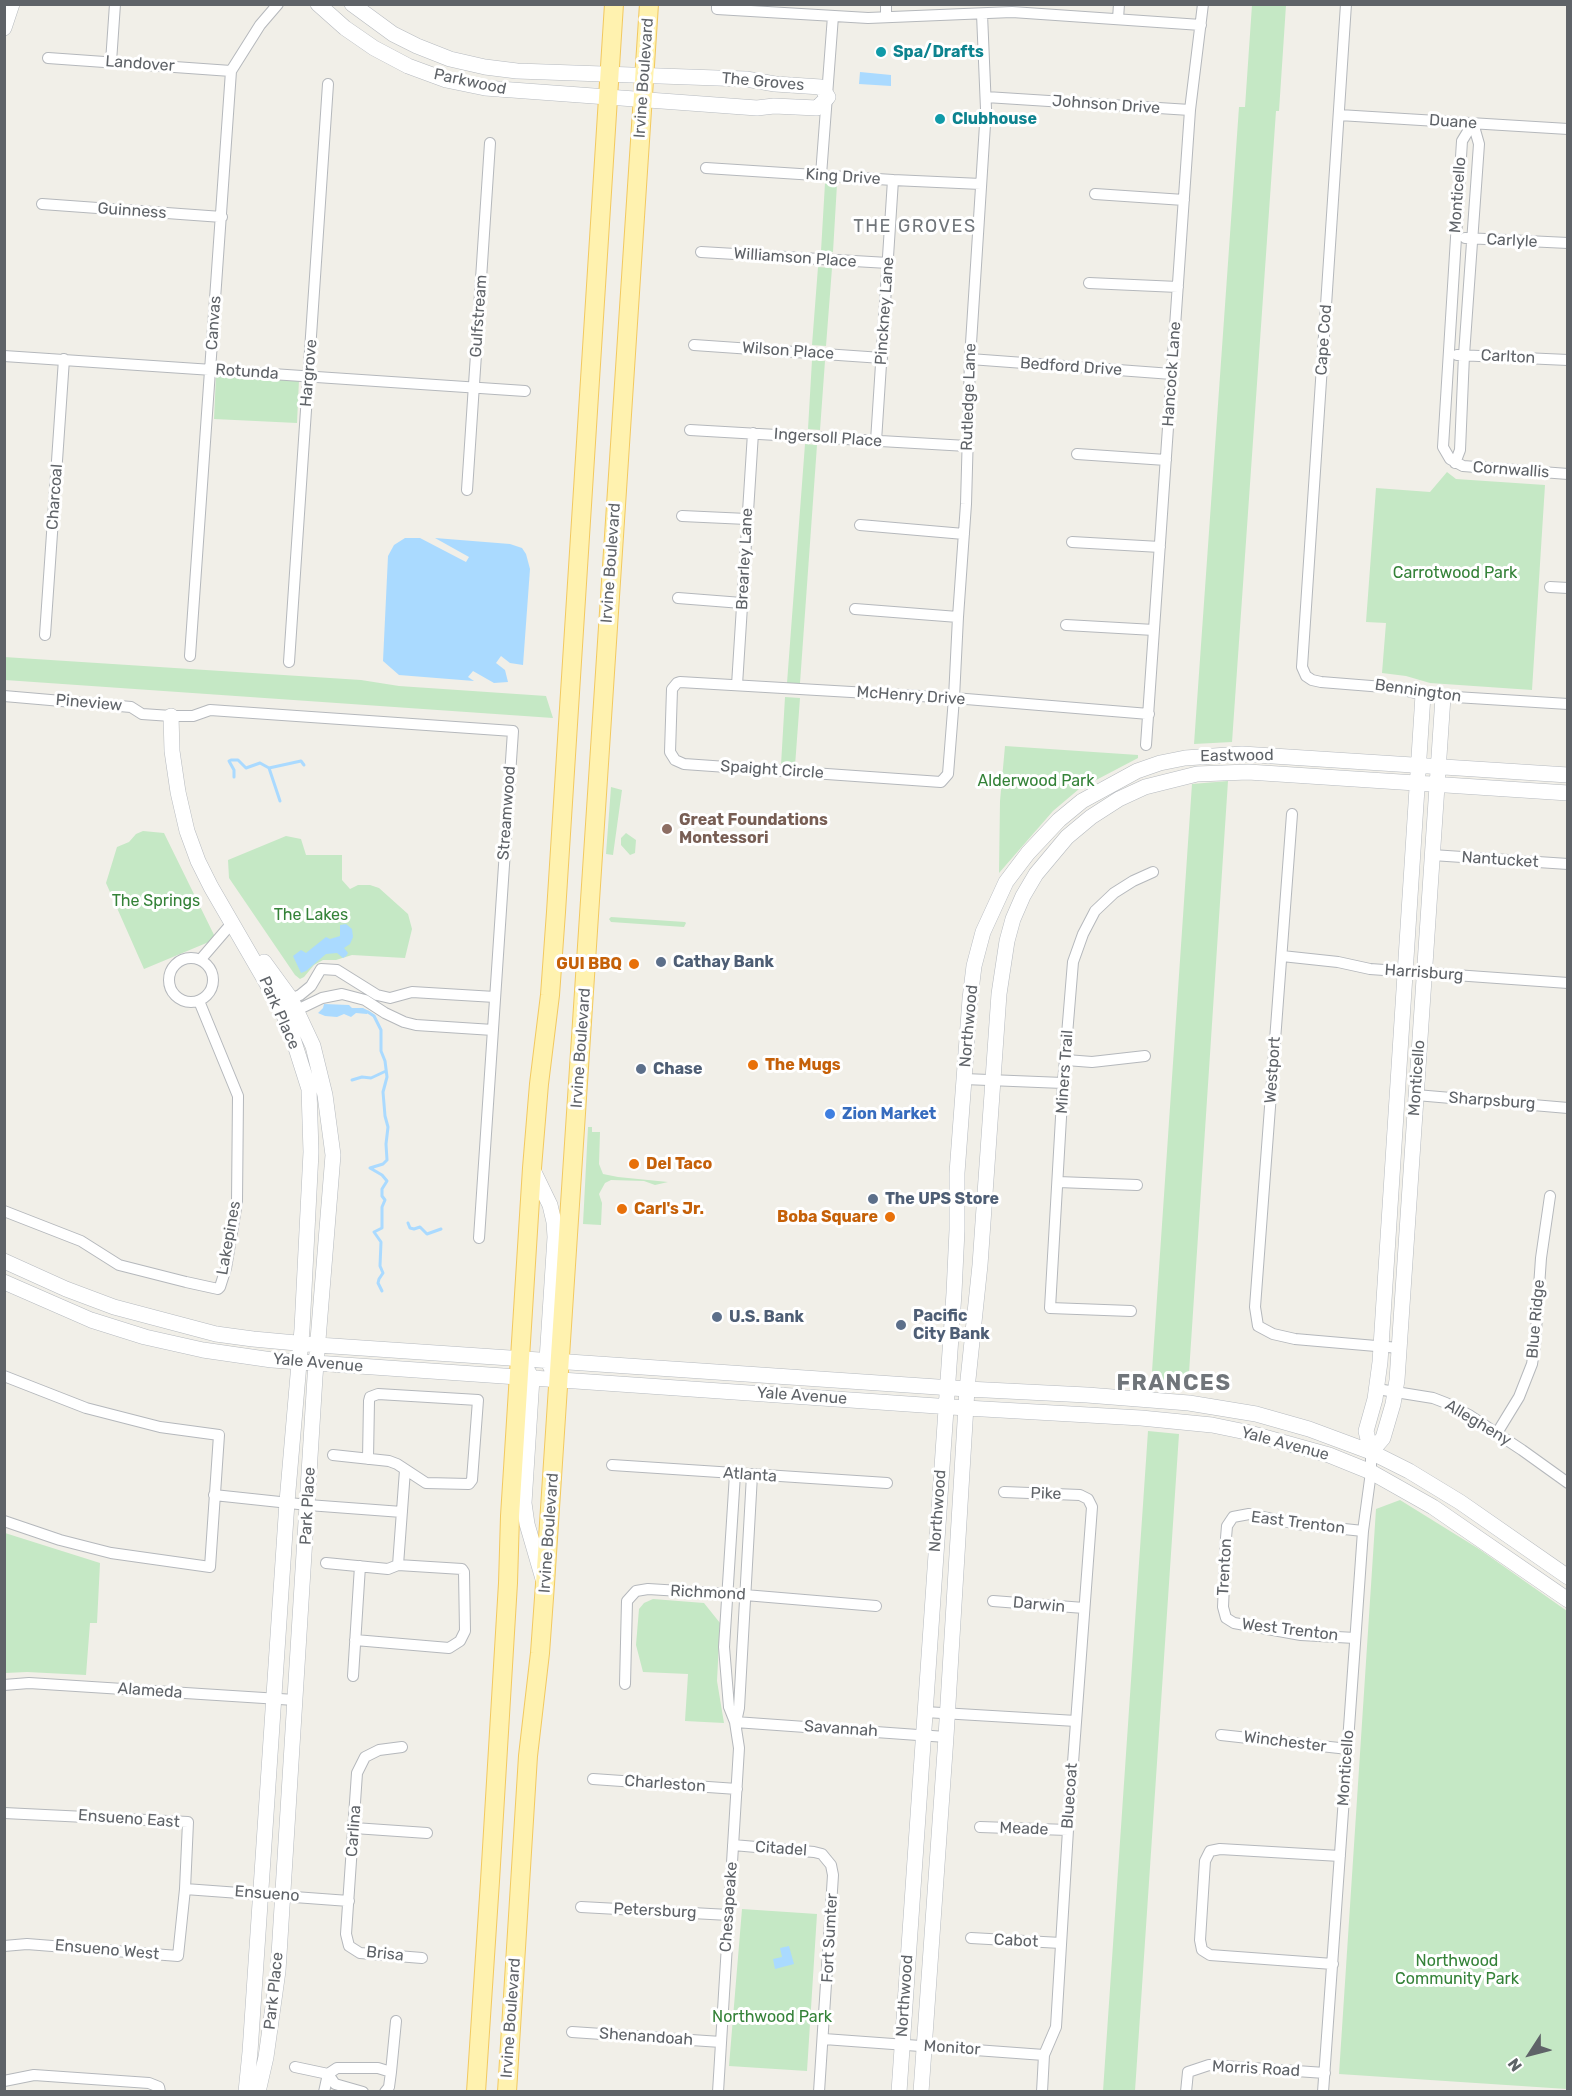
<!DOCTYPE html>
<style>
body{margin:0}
#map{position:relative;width:1572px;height:2096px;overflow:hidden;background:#f1efe8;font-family:Rubik,sans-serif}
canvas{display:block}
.frame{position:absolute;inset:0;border:6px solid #5f6368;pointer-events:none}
.north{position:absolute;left:1500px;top:2024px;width:60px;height:60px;-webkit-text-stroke:4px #fff;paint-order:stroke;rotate:234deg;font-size:16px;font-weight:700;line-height:24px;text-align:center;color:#5f6368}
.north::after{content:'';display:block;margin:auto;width:21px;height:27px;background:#5f6368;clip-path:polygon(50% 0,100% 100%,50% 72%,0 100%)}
</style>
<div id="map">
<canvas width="1572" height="2096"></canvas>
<div class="frame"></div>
<div class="north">N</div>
</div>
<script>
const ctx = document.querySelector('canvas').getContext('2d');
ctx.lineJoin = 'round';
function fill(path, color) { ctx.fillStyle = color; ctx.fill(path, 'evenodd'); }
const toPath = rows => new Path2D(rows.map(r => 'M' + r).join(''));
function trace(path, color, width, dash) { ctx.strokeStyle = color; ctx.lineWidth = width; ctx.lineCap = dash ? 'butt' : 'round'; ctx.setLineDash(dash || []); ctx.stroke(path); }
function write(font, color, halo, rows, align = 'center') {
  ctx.font = font + ' Rubik,sans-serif'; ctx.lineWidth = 6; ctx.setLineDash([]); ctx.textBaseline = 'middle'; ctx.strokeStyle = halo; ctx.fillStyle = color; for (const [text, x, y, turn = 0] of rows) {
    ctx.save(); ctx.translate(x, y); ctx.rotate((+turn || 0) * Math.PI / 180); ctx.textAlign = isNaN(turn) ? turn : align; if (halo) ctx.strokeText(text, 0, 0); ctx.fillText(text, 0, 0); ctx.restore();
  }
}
fill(toPath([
 [1252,5,1286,5,1279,111,1276,111,1232,742,1194,744,1239,107,1245,107],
 [825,183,837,184,833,252,821,251],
 [818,267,832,268,826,346,812,345],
 [812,360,825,361,820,430,808,429],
 [216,376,299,380,297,423,214,419],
 [805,444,817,445,800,683,787,683],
 [1447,472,1456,479,1545,485,1532,690,1430,683,1406,676,1382,673,1386,623,1366,622,1376,488,1430,492],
 [4,657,361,680,399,686,546,696,553,718,5,680],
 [785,697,800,698,795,766,781,765],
 [1005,746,1138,755,1138,758,1079,789,1053,811,999,873,1000,801],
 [1228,781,1188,1388,1151,1386,1192,784],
 [611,787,622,790,613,855,606,854],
 [143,831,164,833,216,939,144,969,106,883,117,847,129,842,136,834],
 [626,833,636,840,635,853,630,855,621,845,621,838],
 [286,836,301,839,306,855,342,855,342,880,350,889,358,885,370,885,379,888,408,914,412,929,405,958,352,955,336,960,323,960,314,965,304,977,300,979,295,975,229,878,228,860],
 [611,917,685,922,686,923,684,927,611,922,609,919],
 [588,1127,592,1127,592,1132,600,1132,599,1164,603,1174,618,1177,668,1182,655,1185,644,1181,611,1180,605,1183,599,1194,602,1203,601,1225,583,1224],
 [1148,1431,1179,1434,1135,2091,1103,2091],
 [1400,1500,1479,1549,1567,1611,1567,2089,1339,2074,1376,1509],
 [5,1533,100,1563,97,1623,90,1623,86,1675,27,1672,5,1673],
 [653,1599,704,1603,720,1623,717,1681,724,1723,685,1721,688,1674,643,1672,636,1645,639,1609,644,1603],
 [742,1909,817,1914,807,2071,729,2066]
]), '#c5e8c5');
fill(toPath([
 [860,72,891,75,891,86,859,84],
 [405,538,420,538,466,562,469,557,435,538,510,544,522,548,526,554,530,569,523,665,510,663,501,656,496,663,505,670,508,682,494,683,473,671,468,677,474,681,399,675,383,661,388,556,394,545],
 [346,924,352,929,353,937,350,944,344,948,348,953,346,956,343,958,337,953,326,954,306,971,301,973,293,956,301,950,306,953,326,937,330,939,340,936,340,925],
 [324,1004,349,1005,352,1008,363,1008,369,1011,367,1014,356,1013,351,1017,344,1014,337,1017,325,1016,318,1013,323,1008],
 [789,1946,794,1964,775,1969,773,1959,782,1957,780,1948]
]), '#aadaff');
trace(toPath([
 [234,777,234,770,229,761,231,760,238,760,246,768,260,763,269,768],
 [280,801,269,768,301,761,304,765],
 [368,1012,374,1016,381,1030,381,1051,385,1061,387,1077,383,1092,385,1116,388,1127,386,1144,387,1160,383,1164,370,1168,382,1175,387,1181,382,1189,382,1196,385,1200,382,1207,382,1228,374,1232,381,1242,380,1266,383,1273,379,1279,378,1283,382,1291],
 [352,1080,362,1077,371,1078,386,1071],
 [408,1223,410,1228,414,1229,420,1227,427,1234,441,1229]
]), '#aadaff', 3);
const street = toPath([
 [717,4,717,9,868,18,1012,12,1201,25],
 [1346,4,1302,667,1306,676,1312,680,1321,682,1396,688,1423,695,1568,704],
 [982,14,986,109,970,359,966,504,958,617,954,698,948,774,941,782,684,764,675,760,670,752,672,689,677,683,680,682,954,698,1149,714],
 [886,17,886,4],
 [1118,19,1119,4],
 [48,58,231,71],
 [111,62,115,4],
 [986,97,1190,110],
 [1339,115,1568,129],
 [1473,123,1462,141,1443,447,1450,459,1463,466,1568,474],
 [706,168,893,180,981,184],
 [821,175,833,16],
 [1095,194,1184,200],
 [42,204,222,217],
 [1465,238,1568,243],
 [701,252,888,263],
 [1089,283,1178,287],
 [694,345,882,358],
 [1457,355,1568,360],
 [4,356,525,391],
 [970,359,1172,374],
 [690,430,967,446],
 [876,441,893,180],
 [1077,454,1166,460],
 [1455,463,1460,450,1464,355,1479,144,1473,123],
 [467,490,490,143],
 [682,516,747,519],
 [860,525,964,534],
 [1072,542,1160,547],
 [1550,587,1568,588],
 [678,598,742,603],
 [855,609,958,617],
 [1066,625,1154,630],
 [45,635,64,359],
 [190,656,231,71,260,25,278,4],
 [289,662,328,84],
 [737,685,753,433],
 [4,696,131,707,142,714,171,716,193,716,210,710,513,731,479,1238],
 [1146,745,1190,110,1203,4],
 [1292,814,1255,1307,1258,1326,1273,1334,1295,1339,1399,1348],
 [1432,855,1568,864],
 [1282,956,1338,962,1370,969,1568,983],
 '169 980a22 22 0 1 1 44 0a22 22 0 1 1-44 0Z',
 [201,959,232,923],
 [291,999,300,995,311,986,321,969,337,970,377,995,390,998,412,992,495,997],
 [297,1010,322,998,342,994,365,1000,385,1013,404,1022,416,1025,493,1030],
 [1066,1060,1092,1062,1145,1056],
 [964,1079,1063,1083],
 [1416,1095,1568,1108],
 [1058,1182,1137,1185],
 [4,1211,81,1241,119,1265,186,1282,218,1289,220,1287,226,1268,237,1202,238,1096,199,1001],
 [1131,1311,1050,1308,1063,1083,1073,962,1083,934,1095,911,1114,893,1133,881,1153,872],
 [4,1376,86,1408,160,1427,219,1435,210,1567,111,1553,60,1540,4,1521],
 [1377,1389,1433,1398,1446,1403,1469,1415,1522,1450,1568,1483],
 [1497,1433,1519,1397,1532,1364,1535,1345,1541,1258,1550,1196],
 [333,1455,389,1461,397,1464,426,1483,469,1484,472,1480,478,1400,378,1394,370,1397,369,1401,368,1459],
 [612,1465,887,1483],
 [1004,1492,1080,1495,1088,1499,1092,1507,1068,1830,1056,2027,1044,2055,1042,2092],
 [214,1495,308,1505,402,1512],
 [326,1563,388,1569,398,1565,462,1569,464,1572,465,1631,460,1641,449,1648,355,1640],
 [398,1565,405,1470],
 [993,1601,1084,1608],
 [1355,1638,1301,1635,1234,1623,1226,1618,1223,1607,1226,1538,1227,1526,1233,1517,1249,1514,1297,1524,1363,1531],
 [353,1676,360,1566],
 [625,1684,627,1601,636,1591,648,1589,745,1595,876,1606],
 [4,1685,29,1683,295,1700],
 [925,1712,1076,1721],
 [735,1722,946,1737],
 [736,1722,739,1708,752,1475],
 [1221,1735,1348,1749],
 [402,1747,379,1750,365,1757,357,1773,346,1934,349,1946,360,1953,422,1958],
 [593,1779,737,1789],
 [4,1813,188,1822,185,1889,178,1956,27,1944,4,1946],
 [980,1827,1068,1830],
 [354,1828,427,1833],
 [733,1845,814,1852,822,1854,831,1865,833,1875,819,2092],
 [185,1889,349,1901],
 [581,1907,729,1915],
 [971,1938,1061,1943],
 [1333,1964,1210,1955,1202,1950,1200,1940,1205,1861,1210,1851,1220,1849,1340,1856],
 [572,2032,721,2042],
 [824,2039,1044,2055],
 [295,2067,328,2074,335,2084,363,2092],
 [4,2081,34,2075,149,2083,159,2087,160,2092],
 [324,2092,328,2074,337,2068,378,2068,391,2072,396,2021],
 [385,2092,389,2087,391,2072],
 [718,2092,739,1748,735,1722,729,1707,724,1647,735,1474],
 [1186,2092,1188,2072,1209,2065,1325,2073],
 [1323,2092,1363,1531,1371,1472,1371,1452]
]);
const secondary = toPath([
 [318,4,345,28,374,48,408,66,446,80,485,88,757,108,774,106,817,108,828,97,821,87,775,84,746,79,517,71,485,67,450,59,417,46,393,34,352,4],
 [4,28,12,4],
 [171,716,172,751,178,792,187,831,198,861,211,887,277,1001,289,1026,309,1089,311,1152,302,1329,287,1502,250,2052,246,2092],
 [532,1168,550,1205,554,1222,555,1237,547,1360,552,1369],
 [4,1261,66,1289,114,1307,216,1334,253,1339,318,1345,967,1389,1087,1395,1189,1403,1256,1414,1309,1429,1371,1452,1409,1471,1460,1502,1568,1577],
 [4,1282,91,1320,145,1337,203,1350,272,1360,966,1408,1141,1418,1212,1425,1246,1432,1329,1455,1371,1472,1433,1507,1568,1600],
 [527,1370,532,1378,524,1503,527,1524,543,1579],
 [1371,1452,1383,1438,1393,1404,1397,1380,1443,697],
 [1371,1452,1366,1431,1375,1399,1380,1362,1423,695],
 [258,2092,266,2057,278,1971,315,1377,333,1155,325,1095,313,1046,291,999,264,962],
 [899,2092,954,1293,957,1230,957,1173,970,999,974,966,983,932,1006,882,1028,853,1059,820,1082,801,1137,771,1160,763,1185,758,1242,754,1568,775],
 [921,2092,946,1737,967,1389,980,1265,999,994,1007,941,1013,919,1023,896,1036,874,1067,837,1091,817,1119,799,1145,787,1197,774,1248,772,1568,793]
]);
const primary = toPath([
 [476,2092,490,1881,508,1583,510,1516,532,1168,539,1084,550,995,556,912,614,4],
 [507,2092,528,1756,540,1653,545,1584,649,4]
]);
trace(street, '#b5b8bc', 12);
trace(secondary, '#b6babf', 16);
trace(primary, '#f2c960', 20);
trace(street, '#fff', 10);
trace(secondary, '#fff', 15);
trace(primary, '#fff2af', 18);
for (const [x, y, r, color] of [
 [881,52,6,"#0f9aa8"],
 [940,119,6,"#0f9aa8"],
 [667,829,6,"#8d6e63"],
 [661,962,6,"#5c6f8a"],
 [634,964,6,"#e8710a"],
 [753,1065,6,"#e8710a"],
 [641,1069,6,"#5c6f8a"],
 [830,1114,6,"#3f7fe0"],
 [634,1164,6,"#e8710a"],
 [873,1199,6,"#5c6f8a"],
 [622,1209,6,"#e8710a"],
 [890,1217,6,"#e8710a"],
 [717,1317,6,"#5c6f8a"],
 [901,1325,6,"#5c6f8a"]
]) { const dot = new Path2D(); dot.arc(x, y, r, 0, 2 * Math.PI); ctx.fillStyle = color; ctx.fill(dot); trace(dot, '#fff', 2); }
write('bold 16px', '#0d838f', '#fff', [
 ["Spa/Drafts",893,52],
 ["Clubhouse",952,119]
], 'left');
write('16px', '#5f6368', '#fff', [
 ["Landover",140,64,4],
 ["Irvine Boulevard",644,78,-86],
 ["Parkwood",470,82,12],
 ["The Groves",763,82,5],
 ["Johnson Drive",1106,105,4],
 ["Duane",1453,122,4],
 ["King Drive",843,177,4],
 ["Monticello",1458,195,-86],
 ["Guinness",132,211,4],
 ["Carlyle",1512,241,3],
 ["Williamson Place",795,258,4],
 ["Pinckney Lane",885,311,-86],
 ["Gulfstream",479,316,-86],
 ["Canvas",214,323,-86],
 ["Cape Cod",1324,340,-86],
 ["Wilson Place",788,351,4],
 ["Carlton",1508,357,3],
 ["Bedford Drive",1071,367,4],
 ["Rotunda",247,372,4],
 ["Hargrove",309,373,-85],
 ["Hancock Lane",1172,374,-86],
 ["Rutledge Lane",969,397,-88],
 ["Ingersoll Place",828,438,4],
 ["Cornwallis",1511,470,4],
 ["Charcoal",55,497,-86],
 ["Brearley Lane",745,559,-87],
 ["Irvine Boulevard",611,563,-86],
 ["Bennington",1418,691,8],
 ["McHenry Drive",911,696,4],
 ["Pineview",89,703,5],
 ["Eastwood",1237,756,-1],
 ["Spaight Circle",772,770,4],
 ["Streamwood",507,813,-86],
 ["Nantucket",1500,860,4],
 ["Harrisburg",1424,973,4],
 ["Park Place",279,1013,66],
 ["Northwood",969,1026,-85],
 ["Irvine Boulevard",581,1048,-86],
 ["Westport",1273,1070,-86],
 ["Miners Trail",1065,1072,-86],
 ["Monticello",1417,1078,-86],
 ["Sharpsburg",1492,1101,4],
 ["Lakepines",229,1238,-80],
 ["Blue Ridge",1536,1319,-85],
 ["Yale Avenue",318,1363,5],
 ["Yale Avenue",802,1396,4],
 ["Allegheny",1478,1423,31],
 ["Yale Avenue",1285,1444,15],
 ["Atlanta",750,1475,4],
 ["Pike",1046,1494,2],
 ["Park Place",308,1506,-87],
 ["Northwood",938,1511,-86],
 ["East Trenton",1298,1523,7],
 ["Irvine Boulevard",549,1533,-86],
 ["Trenton",1225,1567,-87],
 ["Richmond",708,1593,3],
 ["Darwin",1039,1605,5],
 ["West Trenton",1290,1630,7],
 ["Alameda",150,1691,4],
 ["Savannah",841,1729,4],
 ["Winchester",1285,1742,7],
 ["Monticello",1346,1768,-86],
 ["Charleston",665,1784,4],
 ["Bluecoat",1070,1796,-86],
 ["Ensueno East",129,1819,4],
 ["Meade",1024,1829,2],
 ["Carlina",354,1831,-86],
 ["Citadel",781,1849,4],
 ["Ensueno",267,1894,4],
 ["Chesapeake",729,1907,-86],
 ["Petersburg",655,1911,3],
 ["Fort Sumter",830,1938,-87],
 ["Cabot",1016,1941,3],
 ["Ensueno West",107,1950,5],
 ["Brisa",385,1954,6],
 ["Park Place",274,1991,-84],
 ["Northwood",905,1996,-86],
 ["Irvine Boulevard",511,2018,-86],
 ["Shenandoah",646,2037,4],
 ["Monitor",952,2048,4],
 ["Morris Road",1256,2069,3]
]);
write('16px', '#348238', '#fff', [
 ["Carrotwood Park",1455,573],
 ["Alderwood Park",1036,781],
 ["The Springs",156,901],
 ["The Lakes",311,915],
 ["Northwood",1457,1961],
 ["Community Park",1457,1979],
 ["Northwood Park",772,2017]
]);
write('bold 16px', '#785e54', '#fff', [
 ["Great Foundations",679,820],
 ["Montessori",679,838]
], 'left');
write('bold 16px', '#4e5e75', '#fff', [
 ["Cathay Bank",673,962],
 ["Chase",653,1069],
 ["The UPS Store",885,1199],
 ["Pacific",913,1316],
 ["City Bank",913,1334],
 ["U.S. Bank",729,1317]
], 'left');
write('bold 16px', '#c56008', '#fff', [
 ["GUI BBQ",622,964,"right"],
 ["The Mugs",765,1065],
 ["Del Taco",646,1164],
 ["Carl's Jr.",634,1209],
 ["Boba Square",878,1217,"right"]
], 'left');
write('bold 16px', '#366cbe', '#fff', [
 ["Zion Market",842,1114]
], 'left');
ctx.letterSpacing = '1.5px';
write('18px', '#70757a', '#fff', [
 ["THE GROVES",915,227]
]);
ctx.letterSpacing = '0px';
ctx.letterSpacing = '1.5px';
write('bold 22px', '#70757a', '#fff', [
 ["FRANCES",1174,1384]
]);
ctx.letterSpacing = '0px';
</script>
